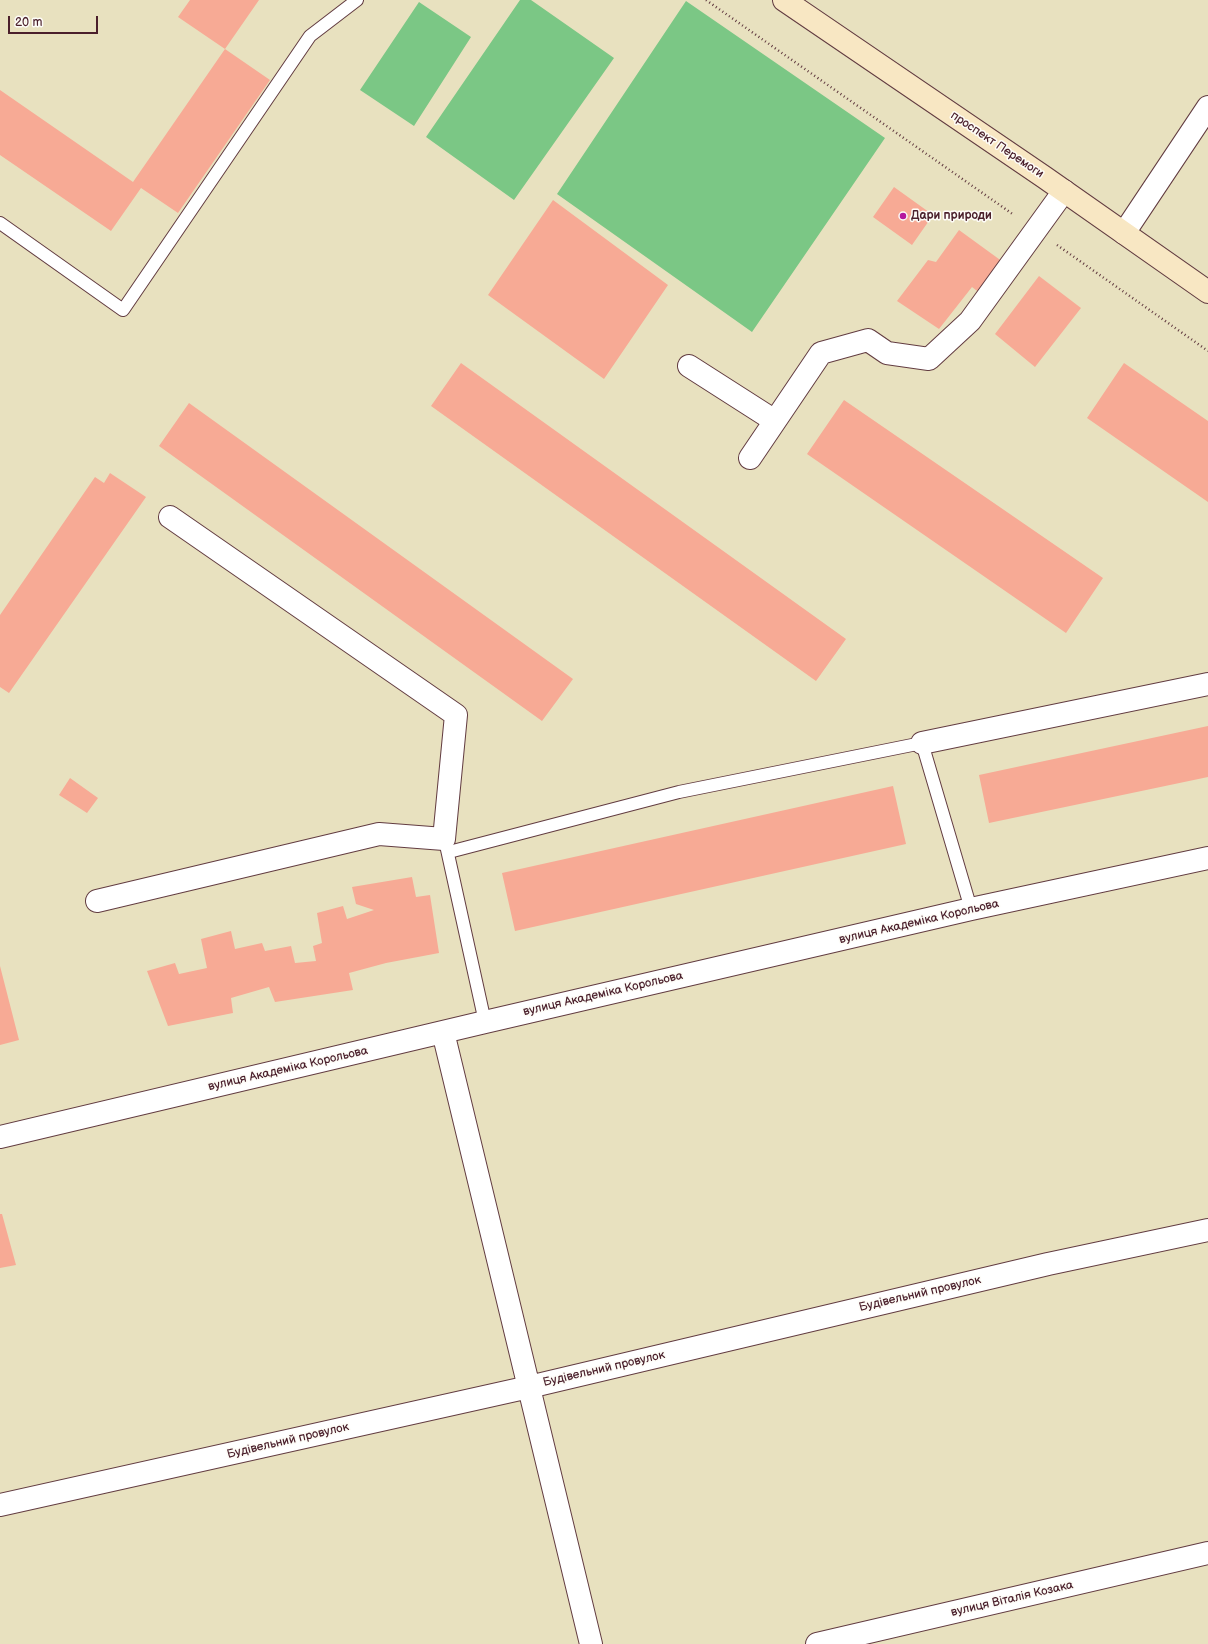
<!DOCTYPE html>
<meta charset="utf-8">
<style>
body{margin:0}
#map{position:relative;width:1208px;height:1644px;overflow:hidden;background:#e8e1bf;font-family:"Balsamiq Sans",sans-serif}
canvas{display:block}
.scale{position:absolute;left:8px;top:16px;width:90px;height:18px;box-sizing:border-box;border:2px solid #4a1f2b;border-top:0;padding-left:5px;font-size:12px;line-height:14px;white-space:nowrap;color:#4a1f2b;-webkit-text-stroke:3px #fdfcf7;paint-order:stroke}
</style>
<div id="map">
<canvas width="1208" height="1644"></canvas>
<div class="scale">20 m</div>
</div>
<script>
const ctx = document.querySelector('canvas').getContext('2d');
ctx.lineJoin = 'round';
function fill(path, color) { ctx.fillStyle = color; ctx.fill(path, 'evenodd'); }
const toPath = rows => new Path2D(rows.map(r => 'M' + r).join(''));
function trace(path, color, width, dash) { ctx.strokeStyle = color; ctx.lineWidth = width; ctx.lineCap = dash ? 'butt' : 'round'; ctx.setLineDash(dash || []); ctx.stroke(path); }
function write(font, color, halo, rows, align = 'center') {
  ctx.font = font + ' "Balsamiq Sans",sans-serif'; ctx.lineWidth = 3; ctx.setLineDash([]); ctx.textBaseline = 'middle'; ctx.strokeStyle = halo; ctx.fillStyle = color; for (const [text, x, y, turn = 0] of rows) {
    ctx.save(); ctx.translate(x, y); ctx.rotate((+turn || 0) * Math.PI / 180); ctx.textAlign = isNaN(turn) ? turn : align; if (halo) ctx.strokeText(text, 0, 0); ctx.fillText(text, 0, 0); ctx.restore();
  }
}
fill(toPath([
 [520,0,531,0,614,58,514,200,426,137],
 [686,1,885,138,752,332,557,194],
 [419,2,471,37,414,126,360,90]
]), '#7bc785');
fill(toPath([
 [190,0,259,0,225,49,178,17],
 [225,49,270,80,178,213,141,188,111,231,0,155,0,90,133,182],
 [894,187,933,215,912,245,873,217],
 [553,200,668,285,604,379,488,295],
 [959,230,1003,262,981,294,972,287,939,329,897,301,928,260,936,262],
 [1039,276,1081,308,1035,367,995,334],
 [461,363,846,639,816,681,431,406],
 [1124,363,1208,421,1208,502,1087,418],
 [844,400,1103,578,1066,633,807,454],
 [189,403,573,679,542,721,159,446],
 [110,473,146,497,9,693,0,687,0,615,95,477,104,483],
 [1208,726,1208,777,989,823,979,775],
 [70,778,98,798,87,813,59,795],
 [893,786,906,844,515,931,502,873],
 [412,877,416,897,430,895,439,953,386,963,349,973,353,990,275,1002,269,987,231,998,233,1013,168,1026,147,971,175,963,179,974,207,968,201,939,231,931,235,949,262,943,265,951,291,946,295,963,316,961,313,946,322,943,317,913,343,906,347,919,374,910,356,904,352,887],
 [0,966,19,1040,0,1045],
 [0,1214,2,1214,16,1265,0,1268]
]), '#f7aa95');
const service = toPath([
 [0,223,123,310,310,36,357,0],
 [446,845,485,1022],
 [449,852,679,792,922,743,971,909]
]);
const minor = toPath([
 [1124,233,1208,107],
 [689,366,775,421],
 [750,458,821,353,868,340,887,353,929,359,970,321,1064,191],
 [922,743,1208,684],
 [97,901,379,834,444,839,456,715,170,517],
 [443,1032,591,1644],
 [0,1137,485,1022,971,909,1208,858],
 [0,1505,529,1387,1048,1264,1208,1230],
 [817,1644,1208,1553]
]);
const secondary = toPath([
 [784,0,1044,177,1208,292]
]);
trace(service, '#623c41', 14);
trace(minor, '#623c41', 24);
trace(secondary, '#623c41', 24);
trace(toPath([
 [706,0,1014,215],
 [1057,245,1208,351]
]), '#623c41', 2.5, [1, 3]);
trace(service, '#fff', 12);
trace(minor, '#fff', 22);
trace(secondary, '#f8e7c3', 22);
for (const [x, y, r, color] of [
 [903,216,4,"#b5179e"]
]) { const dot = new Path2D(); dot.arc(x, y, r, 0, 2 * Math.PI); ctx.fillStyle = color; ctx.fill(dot); trace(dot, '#fdfcf7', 1.5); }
write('12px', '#4a1f2b', '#fdfcf7', [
 ["проспект Перемоги",997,145,34],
 ["вулиця Академіка Корольова",919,922,-13],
 ["вулиця Академіка Корольова",603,994,-13],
 ["вулиця Академіка Корольова",288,1069,-13],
 ["Будівельний провулок",920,1294,-13],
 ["Будівельний провулок",604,1369,-13],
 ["Будівельний провулок",288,1441,-13],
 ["вулиця Віталія Козака",1012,1599,-13]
]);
write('bold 12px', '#4a1f2b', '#fdfcf7', [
 ["Дари природи",911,216]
], 'left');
</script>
